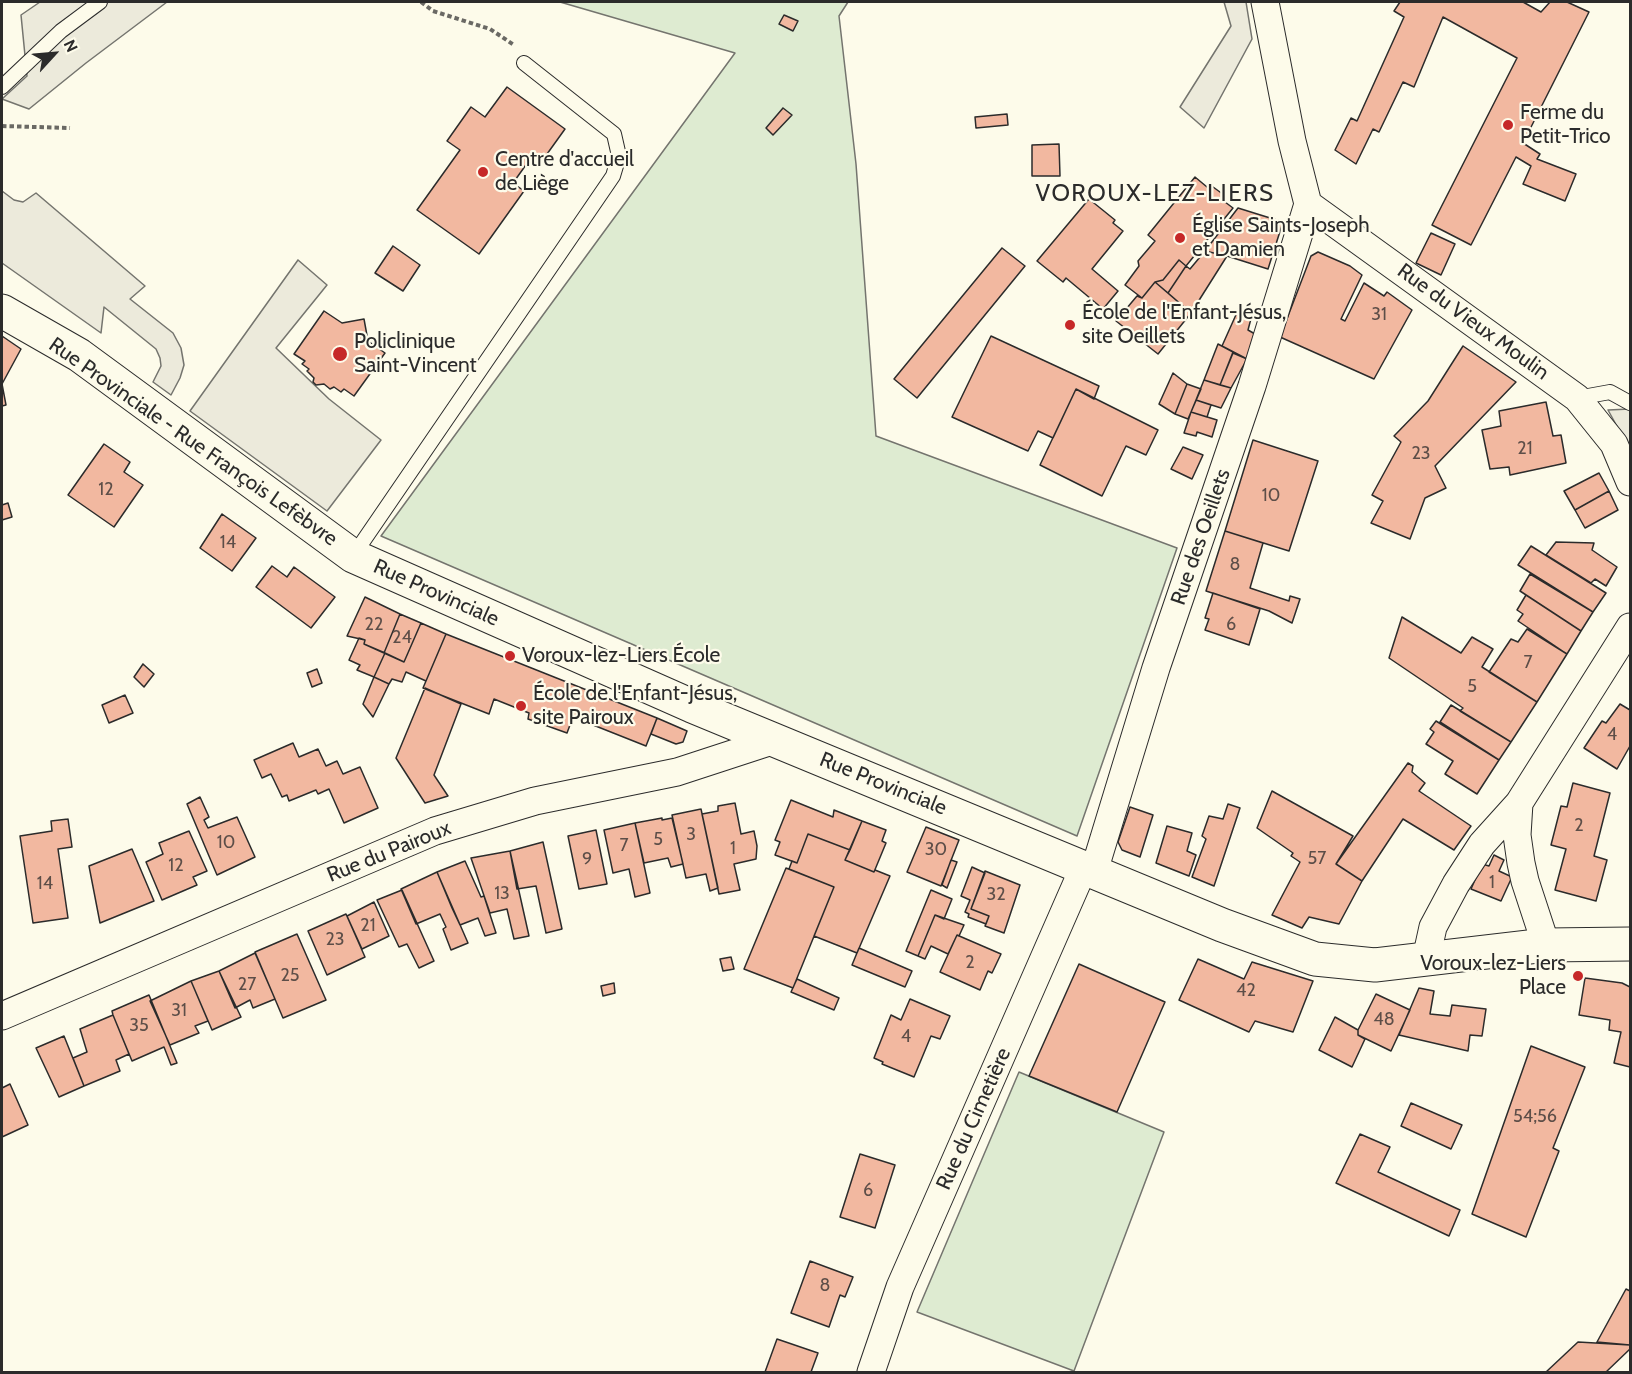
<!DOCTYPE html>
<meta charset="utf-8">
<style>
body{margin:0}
#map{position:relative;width:1632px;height:1374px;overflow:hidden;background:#fdfbea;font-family:Cabin,sans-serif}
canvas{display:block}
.frame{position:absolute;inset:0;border:3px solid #2b2b2b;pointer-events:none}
.north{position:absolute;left:24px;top:24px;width:60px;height:60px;-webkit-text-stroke:4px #fdfbea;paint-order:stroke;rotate:64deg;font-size:16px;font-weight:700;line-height:24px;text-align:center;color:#2b2b2b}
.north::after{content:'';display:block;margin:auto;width:21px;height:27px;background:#2b2b2b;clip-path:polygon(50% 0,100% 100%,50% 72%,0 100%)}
</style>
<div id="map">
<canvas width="1632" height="1374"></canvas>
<div class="frame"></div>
<div class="north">N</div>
</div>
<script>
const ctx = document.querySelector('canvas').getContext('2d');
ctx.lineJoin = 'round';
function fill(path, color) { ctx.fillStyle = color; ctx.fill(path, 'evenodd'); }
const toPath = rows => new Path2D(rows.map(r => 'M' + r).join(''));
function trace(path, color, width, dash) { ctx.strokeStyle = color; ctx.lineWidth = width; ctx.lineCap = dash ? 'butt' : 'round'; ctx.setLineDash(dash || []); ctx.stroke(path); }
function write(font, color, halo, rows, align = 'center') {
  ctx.font = font + ' Cabin,sans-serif'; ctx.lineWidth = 4.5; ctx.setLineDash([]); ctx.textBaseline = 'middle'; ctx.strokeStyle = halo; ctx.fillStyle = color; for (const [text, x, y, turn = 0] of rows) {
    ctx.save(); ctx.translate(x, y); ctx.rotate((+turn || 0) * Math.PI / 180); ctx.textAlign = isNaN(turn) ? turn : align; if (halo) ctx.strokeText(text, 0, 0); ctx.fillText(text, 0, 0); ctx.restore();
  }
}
const green = toPath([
 [560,2,848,2,839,16,856,164,876,436,1177,548,1077,836,381,536,735,53,560,2],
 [1019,1072,1164,1132,1074,1371,917,1312,1019,1072]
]);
fill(green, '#deebd1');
trace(green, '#74746e', 1.5);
const parking = toPath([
 [40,2,167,2,86,63,29,109,2,99,27,76,21,15,40,2],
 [1224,2,1246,2,1252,39,1204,128,1180,107,1231,26,1224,2],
 [2,191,14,200,23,202,36,193,145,286,130,299,173,333,181,348,184,365,180,378,171,395,153,382,161,366,160,358,156,349,104,307,101,333,2,263,2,191],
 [298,260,327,285,276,348,329,399,381,440,327,511,190,411,298,260],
 [1630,409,1630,450,1608,410,1630,409]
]);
fill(parking, '#eceadb');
trace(parking, '#74746e', 1.5);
const building = toPath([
 [1400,2,1523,2,1541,12,1550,2,1567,2,1589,12,1523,143,1540,154,1537,159,1576,174,1565,201,1523,184,1531,166,1516,157,1471,245,1432,225,1517,58,1443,17,1414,87,1403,82,1379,132,1373,129,1356,164,1335,150,1351,118,1357,121,1404,17,1394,11,1400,2],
 [784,15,798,21,793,31,779,24,784,15],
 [507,87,565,129,542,161,533,155,513,183,524,191,479,254,417,210,460,150,447,141,471,107,485,117,507,87],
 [783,108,792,115,773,135,766,128,783,108],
 [1007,114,1008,125,976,128,975,117,1007,114],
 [1059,144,1060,176,1032,176,1032,145,1059,144],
 [1195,177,1207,187,1209,184,1224,195,1221,199,1233,208,1186,266,1179,260,1163,280,1155,282,1142,298,1125,285,1139,266,1138,261,1155,241,1148,235,1195,177],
 [1089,199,1115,220,1113,223,1123,231,1092,269,1118,291,1103,309,1066,278,1063,282,1037,261,1089,199],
 [1238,208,1283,222,1268,269,1227,256,1205,251,1238,208],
 [1431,233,1455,244,1441,275,1416,263,1431,233],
 [393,246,420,265,403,291,375,273,393,246],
 [1002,248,1025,266,917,398,894,379,1002,248],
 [1205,251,1227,256,1191,313,1168,293,1186,266,1190,269,1205,251],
 [1318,252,1350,266,1362,275,1341,319,1345,321,1364,283,1384,296,1387,292,1412,310,1374,379,1280,337,1311,256,1318,252],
 [1179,260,1186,266,1168,293,1155,282,1163,280,1179,260],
 [1155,282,1191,313,1158,354,1116,321,1137,296,1142,298,1155,282],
 [1239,308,1253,311,1248,330,1255,334,1247,359,1222,346,1239,308],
 [324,311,342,323,364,319,368,341,385,353,354,396,344,389,341,392,334,387,330,389,324,384,316,385,313,382,314,378,307,371,309,369,302,364,305,361,294,354,324,311],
 [2,336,21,349,2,384,6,405,2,406,2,336],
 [991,336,1099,386,1094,399,1076,389,1053,438,1038,431,1028,451,952,417,991,336],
 [1218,344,1233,352,1220,385,1204,380,1218,344],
 [1463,346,1516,382,1435,466,1446,488,1425,498,1410,539,1371,523,1383,501,1372,495,1401,442,1394,436,1428,401,1463,346],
 [1233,353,1247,359,1231,388,1220,385,1233,353],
 [1173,373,1187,384,1175,414,1159,404,1173,373],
 [1204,380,1231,388,1221,408,1196,400,1204,380],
 [1187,384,1201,389,1188,419,1175,414,1187,384],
 [1076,389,1158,430,1146,455,1126,446,1102,496,1040,465,1076,389],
 [1196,400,1211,405,1207,417,1191,412,1196,400],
 [1546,402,1553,436,1561,435,1566,463,1510,475,1509,467,1490,469,1482,430,1501,426,1499,411,1546,402],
 [1191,412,1217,420,1212,437,1197,432,1196,436,1184,433,1191,412],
 [1253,440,1318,461,1289,551,1225,531,1253,440],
 [104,444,130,462,124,472,143,485,114,527,68,495,104,444],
 [1183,447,1203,455,1192,479,1171,469,1183,447],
 [1599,473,1609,491,1575,510,1564,491,1599,473],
 [1609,491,1618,510,1585,528,1575,510,1609,491],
 [8,503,12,517,2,520,2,505,8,503],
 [222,514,256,538,232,571,200,548,222,514],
 [1225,531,1263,543,1250,588,1289,601,1290,596,1300,599,1292,623,1269,611,1206,591,1225,531],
 [1556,542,1594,543,1592,550,1617,567,1606,586,1595,579,1591,583,1546,555,1556,542],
 [1531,546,1606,593,1593,612,1518,565,1531,546],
 [272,566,287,577,294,567,335,597,311,628,256,587,272,566],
 [1530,574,1593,612,1581,631,1520,591,1530,574],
 [1213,593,1260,609,1249,645,1205,630,1209,619,1205,618,1213,593],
 [1526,595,1581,631,1567,654,1518,621,1523,614,1517,610,1526,595],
 [365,597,400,614,384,653,364,644,365,640,347,636,365,597],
 [400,614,421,623,404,662,384,653,400,614],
 [1402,617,1461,653,1472,637,1493,649,1482,667,1537,702,1511,742,1460,711,1463,708,1389,658,1402,617],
 [421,623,446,634,426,681,406,672,402,682,392,679,389,684,374,677,385,653,404,662,421,623],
 [1527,629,1567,654,1537,702,1489,672,1511,639,1518,642,1527,629],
 [446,634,657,718,646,746,573,717,567,733,528,719,529,713,494,699,489,714,423,688,446,634],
 [359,638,365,640,364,644,385,653,374,677,357,670,360,665,349,660,359,638],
 [143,664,154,674,144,687,134,677,143,664],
 [317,669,322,683,312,687,307,673,317,669],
 [374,677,389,684,373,717,363,704,374,677],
 [425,688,461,704,434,775,448,796,425,803,396,758,425,688],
 [125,695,133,713,109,723,102,705,125,695],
 [1620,704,1630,710,1630,746,1617,769,1584,748,1602,721,1606,723,1620,704],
 [1451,705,1511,742,1499,760,1440,722,1451,705],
 [657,718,687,731,683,742,676,744,651,734,657,718],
 [1436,721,1499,760,1477,794,1445,774,1453,761,1426,744,1434,732,1430,729,1436,721],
 [293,743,299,757,318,749,326,766,337,761,343,774,360,767,378,808,344,823,329,789,318,794,316,790,289,801,287,795,282,797,271,774,262,778,254,760,293,743],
 [1408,763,1413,766,1412,772,1425,783,1419,791,1471,826,1454,850,1403,819,1362,881,1336,864,1408,763],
 [1573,783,1610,793,1594,856,1607,860,1596,901,1555,890,1566,849,1551,845,1561,806,1567,807,1573,783],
 [1272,791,1353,836,1336,864,1362,881,1339,924,1309,917,1302,928,1272,915,1300,862,1291,856,1293,853,1257,828,1272,791],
 [200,797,209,817,204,820,208,828,237,817,255,857,217,875,187,804,200,797],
 [791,800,833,817,834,810,862,821,850,850,808,834,797,863,775,855,780,842,775,840,791,800],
 [735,803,741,834,754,831,757,846,756,859,734,864,740,890,719,894,702,814,718,811,718,806,735,803],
 [1228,804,1240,808,1214,886,1192,877,1206,839,1202,836,1209,816,1223,819,1228,804],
 [1130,807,1153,815,1140,857,1122,850,1118,842,1130,807],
 [701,809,718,888,710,891,706,874,686,878,672,815,701,809],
 [662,818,662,820,672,818,683,864,671,867,668,858,644,863,635,823,662,818],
 [68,819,72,847,58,849,68,918,33,923,20,836,52,831,51,821,68,819],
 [862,821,886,830,882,841,886,843,874,872,845,860,862,821],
 [635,823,650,893,635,897,629,869,613,873,604,830,635,823],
 [1167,826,1192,833,1187,851,1196,855,1189,876,1156,863,1167,826],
 [926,827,959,840,941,886,907,872,926,827],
 [596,830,607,884,579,889,568,836,596,830],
 [189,831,207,871,193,877,197,885,162,900,146,862,163,854,159,843,189,831],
 [808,834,850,850,845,860,874,872,875,870,890,876,857,953,814,936,834,887,789,869,792,861,797,863,808,834],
 [543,842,562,929,546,933,536,886,517,889,510,851,543,842],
 [132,849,154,901,100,923,89,866,132,849],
 [510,851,529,936,514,939,507,909,490,913,471,858,510,851],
 [1494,855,1504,860,1499,871,1512,877,1501,901,1471,889,1482,864,1489,866,1494,855],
 [951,860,957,862,947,888,942,885,951,860],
 [465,861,481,897,484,896,496,933,485,936,478,918,460,925,452,908,437,872,465,861],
 [972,867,985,873,971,909,989,916,986,924,968,917,969,914,965,912,970,900,961,896,972,867],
 [786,868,834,887,793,988,744,969,786,868],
 [985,871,1020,885,1004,933,985,926,989,916,971,909,985,871],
 [437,872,468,943,451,950,443,929,446,927,440,914,416,924,401,889,437,872],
 [402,890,434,961,419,968,407,944,399,947,377,900,402,890],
 [931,890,952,899,944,919,935,915,918,956,906,951,931,890],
 [374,902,389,936,362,949,347,916,374,902],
 [346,914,365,957,327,975,308,931,346,914],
 [935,915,964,925,959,936,957,935,948,954,931,946,925,959,918,956,935,915],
 [297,934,326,1000,283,1018,255,952,297,934],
 [957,935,1001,954,992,973,988,971,980,990,940,972,957,935],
 [859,948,912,971,905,987,852,965,859,948],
 [255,953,275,999,253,1008,250,1000,235,1008,219,971,255,953],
 [731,957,734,969,723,971,720,959,731,957],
 [1198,959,1244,979,1252,962,1313,981,1293,1032,1255,1021,1249,1032,1179,1000,1198,959],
 [1079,964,1165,1002,1117,1112,1029,1076,1079,964],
 [219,971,241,1017,212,1030,191,981,219,971],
 [1585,978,1622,983,1630,987,1630,1067,1614,1063,1621,1032,1609,1030,1610,1020,1579,1015,1585,978],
 [797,979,839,998,834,1010,791,992,797,979],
 [191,981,208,1021,195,1026,199,1033,170,1045,150,1001,191,981],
 [614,983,615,993,603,996,601,986,614,983],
 [1419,988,1434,991,1430,1014,1450,1016,1452,1005,1486,1009,1482,1036,1470,1035,1468,1051,1399,1035,1419,988],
 [1376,994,1410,1010,1391,1051,1358,1035,1358,1030,1376,994],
 [149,995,177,1063,171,1065,164,1047,132,1061,113,1015,112,1011,149,995],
 [910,999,950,1016,940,1039,931,1036,914,1077,882,1064,883,1062,874,1058,891,1015,901,1020,910,999],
 [113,1015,129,1054,116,1060,120,1071,84,1086,73,1058,87,1052,80,1029,113,1015],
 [1335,1017,1358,1030,1358,1035,1365,1039,1352,1067,1319,1050,1335,1017],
 [64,1036,84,1086,59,1097,36,1048,64,1036],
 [1531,1046,1585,1067,1553,1148,1559,1151,1526,1237,1472,1214,1531,1046],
 [10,1084,28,1125,2,1137,2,1088,10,1084],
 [1411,1103,1462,1125,1451,1149,1401,1126,1411,1103],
 [1360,1134,1390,1147,1378,1172,1460,1210,1449,1236,1336,1183,1360,1134],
 [860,1154,895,1165,875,1228,840,1217,860,1154],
 [810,1261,853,1277,845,1297,840,1295,829,1327,791,1313,810,1261],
 [1626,1289,1630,1291,1630,1345,1597,1342,1626,1289],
 [777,1339,818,1353,811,1372,765,1372,777,1339],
 [1578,1342,1630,1345,1630,1349,1606,1372,1546,1372,1578,1342]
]);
fill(building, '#f2b8a0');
trace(building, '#2b2b2b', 1.5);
const service = toPath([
 [2,87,61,31,100,2],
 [1577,398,1610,392,1630,403],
 [353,556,613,176,619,156,614,134,524,63]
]);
const minor = toPath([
 [1265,2,1292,141,1308,204,1577,398,1614,444,1630,482],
 [1519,803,1517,835,1521,863,1525,881,1546,945],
 [1094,871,1156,668,1252,386,1308,204],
 [1426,959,1433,927,1456,884,1482,844,1519,803,1630,627],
 [2,1016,435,831,535,801,677,772,775,740],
 [871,1372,900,1287,1084,867]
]);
const secondary = toPath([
 [2,311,79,355,353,556,692,706,1222,925,1315,959,1375,965,1546,945,1630,944]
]);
trace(service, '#2b2b2b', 16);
trace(minor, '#2b2b2b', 29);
trace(secondary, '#2b2b2b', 35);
trace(toPath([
 [421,2,433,11,490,29,514,45],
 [2,126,70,128]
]), '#6a6964', 4, [4.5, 3]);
trace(service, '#fdfbea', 14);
trace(minor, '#fdfbea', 27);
trace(secondary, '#fdfbea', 33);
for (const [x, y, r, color] of [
 [1508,125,6,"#c62828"],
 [483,172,6,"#c62828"],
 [1180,238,6,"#c62828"],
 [1070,325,6,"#c62828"],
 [340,354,8,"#c62828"],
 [510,656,6,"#c62828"],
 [521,706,6,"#c62828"],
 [1578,976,6,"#c62828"]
]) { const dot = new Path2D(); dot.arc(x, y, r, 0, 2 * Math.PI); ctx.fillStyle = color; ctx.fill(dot); trace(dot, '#fdfbea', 2); }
write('18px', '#5d4e48', null, [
 ["31",1379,315],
 ["21",1525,449],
 ["23",1421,454],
 ["12",106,490],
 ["10",1271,496],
 ["14",228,543],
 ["8",1235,565],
 ["22",374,625],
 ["6",1231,625],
 ["24",402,638],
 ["7",1528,663],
 ["5",1472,687],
 ["4",1612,735],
 ["2",1579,826],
 ["3",691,835],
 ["5",658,840],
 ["10",226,843],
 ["7",624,846],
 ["1",733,849],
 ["30",936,850],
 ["57",1317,859],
 ["9",587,860],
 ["12",176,866],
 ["1",1492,883],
 ["14",45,884],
 ["13",502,894],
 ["32",996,895],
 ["21",368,926],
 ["23",335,940],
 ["2",970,963],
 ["25",290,976],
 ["27",247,985],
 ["42",1246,991],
 ["31",179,1011],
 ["48",1384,1020],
 ["35",139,1026],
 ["4",906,1037],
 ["54;56",1535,1117],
 ["6",868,1191],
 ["8",825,1286]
]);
write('21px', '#2b2b2b', '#fdfbea', [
 ["Ferme du",1520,113],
 ["Petit-Trico",1520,137],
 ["Centre d'accueil",495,160],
 ["de Liège",495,184],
 ["Église Saints-Joseph",1192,226],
 ["et Damien",1192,250],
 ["École de l'Enfant-Jésus,",1082,313],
 ["site Oeillets",1082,337],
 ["Policlinique",354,342],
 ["Saint-Vincent",354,366],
 ["Voroux-lez-Liers École",522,656],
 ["École de l'Enfant-Jésus,",533,694],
 ["site Pairoux",533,718],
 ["Voroux-lez-Liers",1566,964,"right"],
 ["Place",1566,988,"right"]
], 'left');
write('21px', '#2b2b2b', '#fdfbea', [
 ["Rue du Vieux Moulin",1473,322,36],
 ["Rue Provinciale - Rue François Lefèbvre",193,442,35],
 ["Rue des Oeillets",1201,537,-71],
 ["Rue Provinciale",436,593,24],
 ["Rue Provinciale",883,784,22],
 ["Rue du Pairoux",389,852,-22],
 ["Rue du Cimetière",974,1119,-66]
]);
ctx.letterSpacing = '1.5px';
write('24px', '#2b2b2b', '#fdfbea', [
 ["VOROUX-LEZ-LIERS",1155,194]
]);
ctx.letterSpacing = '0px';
</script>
